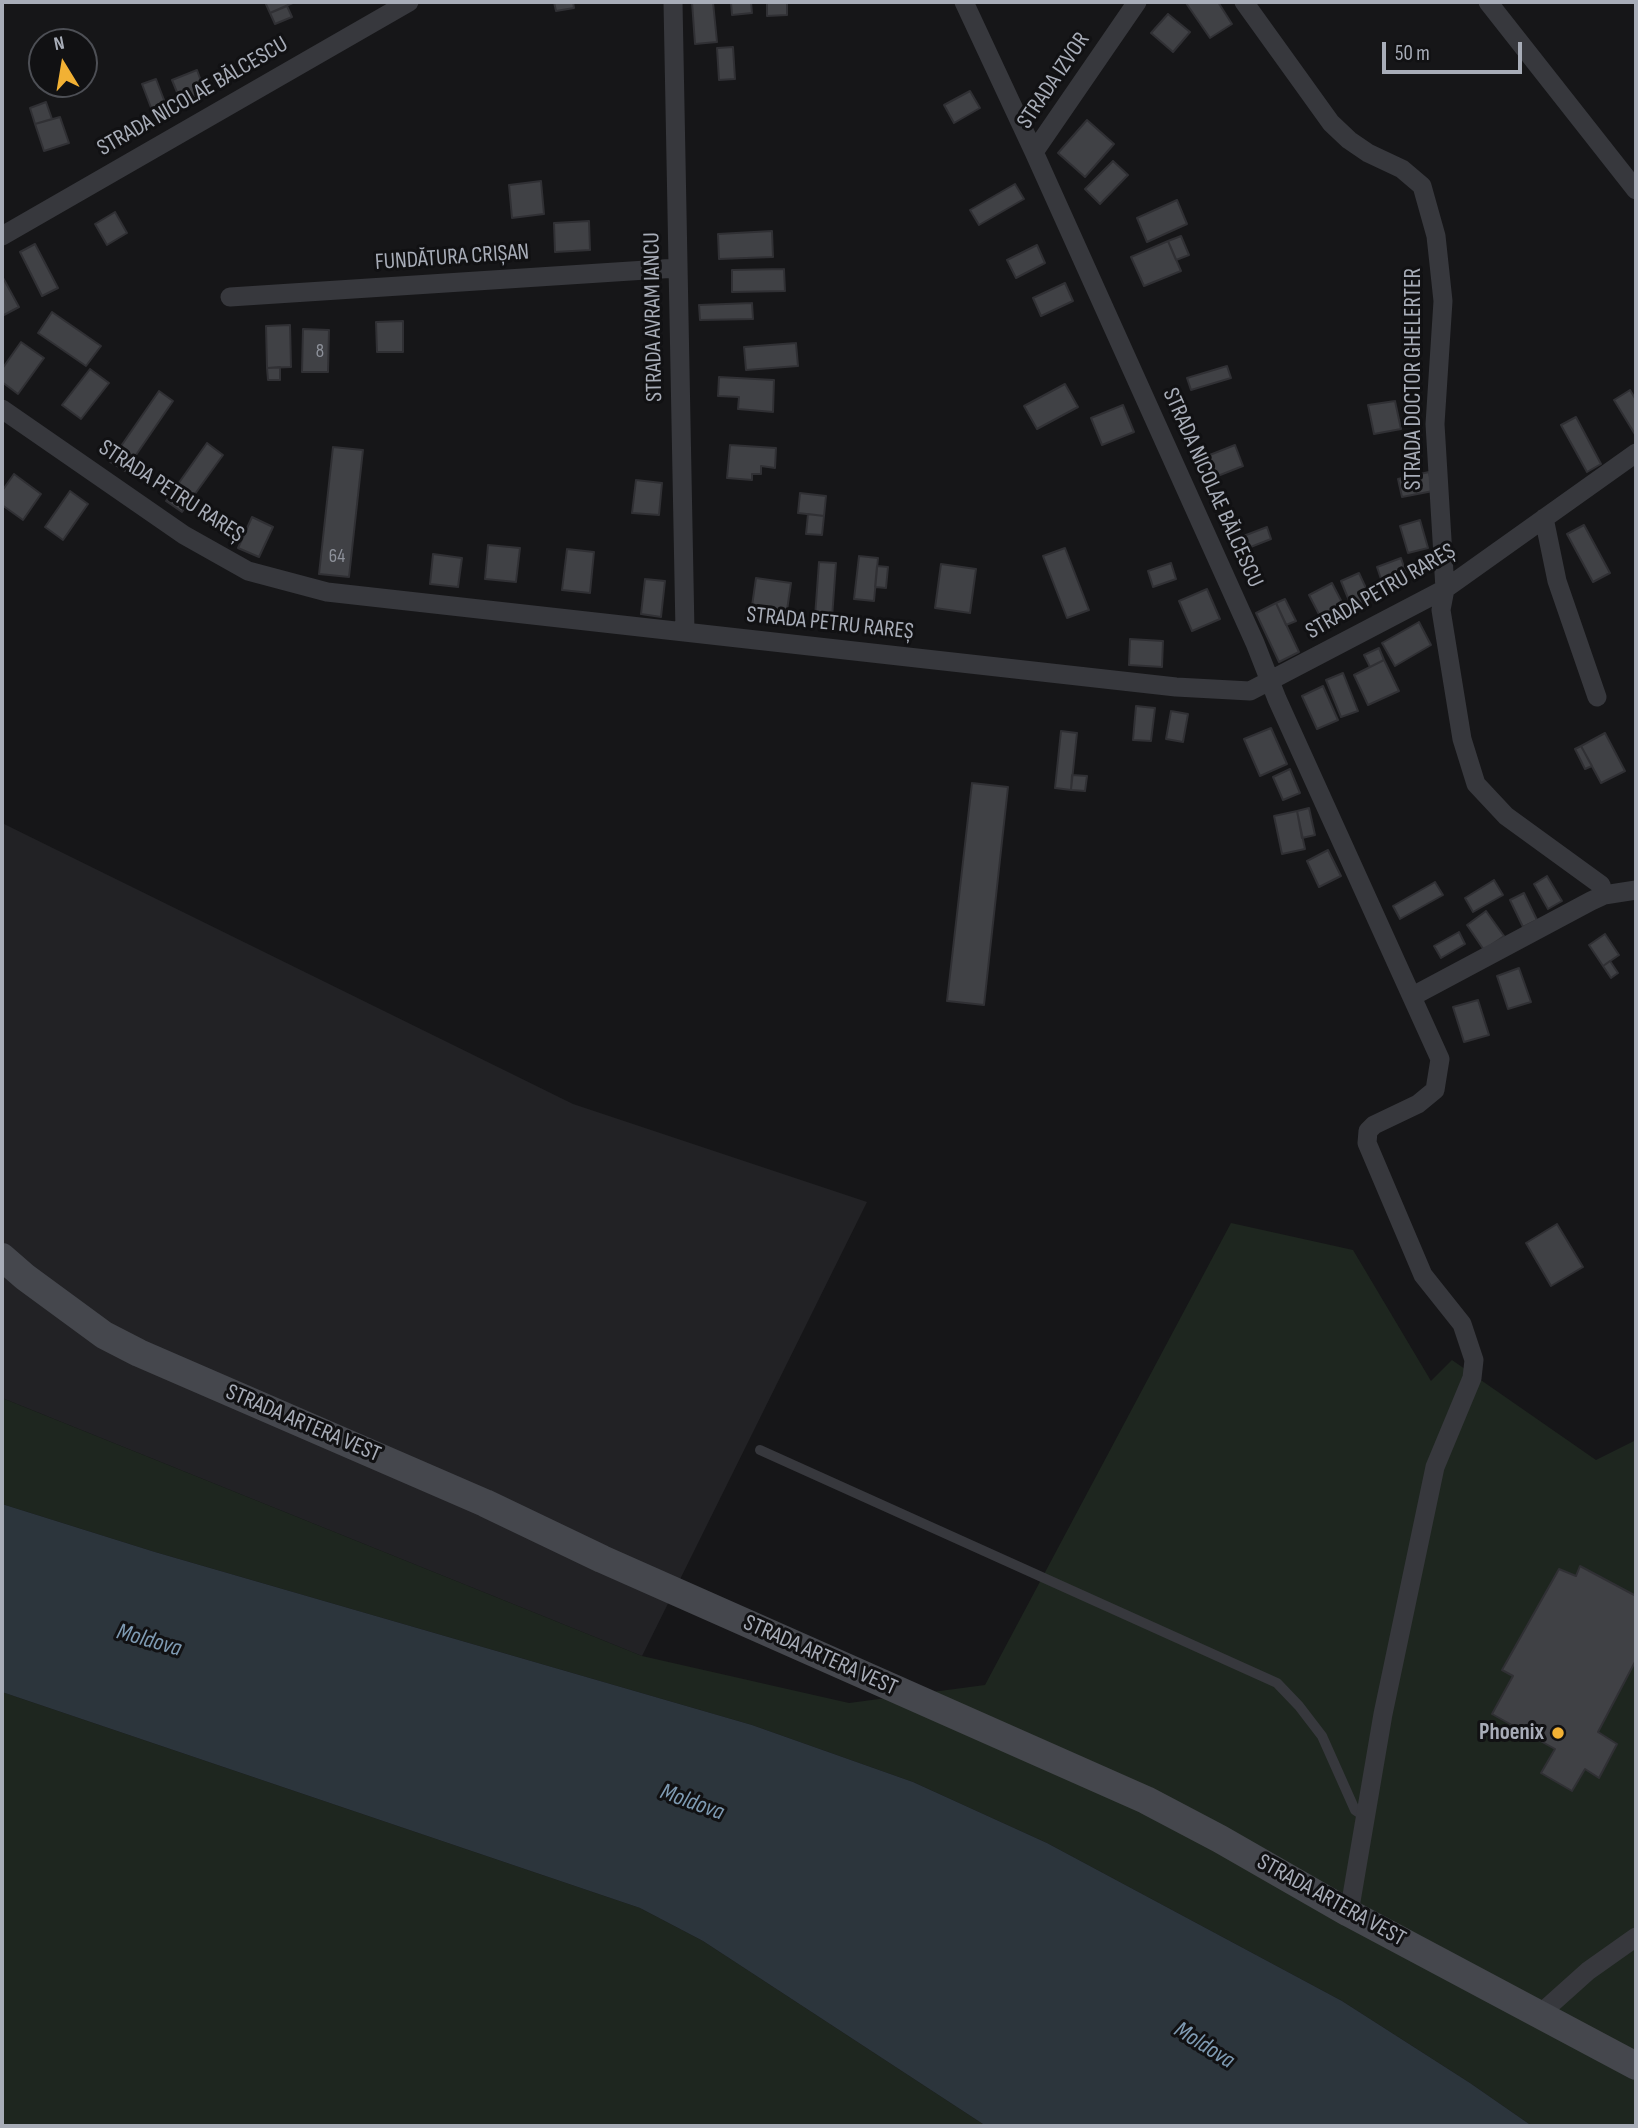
<!DOCTYPE html>
<meta charset="utf-8">
<style>
body{margin:0}
#map{position:relative;width:1638px;height:2128px;overflow:hidden;background:#161618;font-family:"Sofia Sans Condensed",sans-serif}
canvas{display:block}
.frame{position:absolute;inset:0;border:4px solid #a8adb8;pointer-events:none}
.north{position:absolute;left:28px;top:28px;width:70px;height:70px;box-sizing:border-box;background:#111113;border:2px solid #4d4f55;border-radius:50%;rotate:349deg;font-size:19px;font-weight:700;line-height:28px;text-align:center;color:#a8adb8}
.north::after{content:'';display:block;margin:auto;width:24px;height:32px;background:#f2b134;clip-path:polygon(50% 0,100% 100%,50% 72%,0 100%)}
.scale{position:absolute;left:1382px;top:42px;width:140px;height:32px;box-sizing:border-box;border:4px solid #a8adb8;border-top:0;padding-left:9px;font-size:21px;line-height:24px;white-space:nowrap;color:#a8adb8;-webkit-text-stroke:5px #111113;paint-order:stroke}
</style>
<div id="map">
<canvas width="1638" height="2128"></canvas>
<div class="frame"></div>
<div class="north">N</div>
<div class="scale">50 m</div>
</div>
<script>
const ctx = document.querySelector('canvas').getContext('2d');
ctx.lineJoin = 'round';
function fill(path, color) { ctx.fillStyle = color; ctx.fill(path, 'evenodd'); }
const toPath = rows => new Path2D(rows.map(r => 'M' + r).join(''));
function trace(path, color, width, dash) { ctx.strokeStyle = color; ctx.lineWidth = width; ctx.lineCap = dash ? 'butt' : 'round'; ctx.setLineDash(dash || []); ctx.stroke(path); }
function write(font, color, halo, rows, align = 'center') {
  ctx.font = font + ' "Sofia Sans Condensed",sans-serif'; ctx.lineWidth = 6; ctx.setLineDash([]); ctx.textBaseline = 'middle'; ctx.strokeStyle = halo; ctx.fillStyle = color; for (const [text, x, y, turn = 0] of rows) {
    ctx.save(); ctx.translate(x, y); ctx.rotate((+turn || 0) * Math.PI / 180); ctx.textAlign = isNaN(turn) ? turn : align; if (halo) ctx.strokeText(text, 0, 0); ctx.fillText(text, 0, 0); ctx.restore();
  }
}
fill(toPath([
 [2,823,573,1104,867,1202,642,1656,2,1398]
]), '#222225');
fill(toPath([
 [1231,1223,1353,1250,1431,1381,1452,1360,1596,1460,1636,1440,1636,2126,1532,2126,1470,2083,1342,2001,1047,1843,913,1782,752,1725,155,1552,2,1504,2,1398,642,1656,849,1703,985,1685],
 [2,1692,640,1908,703,1941,986,2126,2,2126]
]), '#1e261f');
fill(toPath([
 [2,1504,155,1552,752,1725,913,1782,1047,1843,1342,2001,1470,2083,1532,2126,986,2126,703,1941,640,1908,2,1692]
]), '#2c353c');
const building = toPath([
 [265,2,295,2,270,13,265,2],
 [554,2,573,2,574,8,556,11,554,2],
 [692,2,713,2,717,42,695,44,692,2],
 [731,2,751,2,752,13,732,15,731,2],
 [767,2,787,2,787,15,767,16,767,2],
 [1218,2,1232,24,1210,38,1186,3,1218,2],
 [287,6,292,17,275,24,270,13,287,6],
 [1168,14,1190,32,1173,52,1151,33,1168,14],
 [733,47,735,79,719,80,717,48,733,47],
 [197,70,205,92,181,102,172,80,197,70],
 [156,79,169,113,155,118,142,84,156,79],
 [970,91,980,108,954,123,944,105,970,91],
 [46,102,52,119,35,124,30,108,46,102],
 [60,117,69,143,44,151,35,124,60,117],
 [1087,120,1114,144,1085,177,1058,153,1087,120],
 [1113,161,1128,175,1100,204,1085,189,1113,161],
 [541,181,544,214,512,218,509,185,541,181],
 [1015,184,1024,199,979,225,970,210,1015,184],
 [1177,200,1187,224,1147,242,1137,218,1177,200],
 [115,212,127,233,107,245,95,224,115,212],
 [589,221,590,250,555,252,554,223,589,221],
 [772,231,773,257,719,259,718,234,772,231],
 [1181,236,1189,255,1176,260,1168,241,1181,236],
 [1168,241,1181,271,1144,286,1131,257,1168,241],
 [35,244,58,288,42,296,20,252,35,244],
 [1037,245,1045,263,1016,278,1007,260,1037,245],
 [784,269,785,291,732,292,732,270,784,269],
 [2,276,19,307,2,316,2,276],
 [1065,283,1073,301,1041,316,1033,298,1065,283],
 [752,303,753,319,700,320,699,305,752,303],
 [52,312,101,346,86,366,38,333,52,312],
 [403,321,403,352,377,352,376,322,403,321],
 [290,325,291,367,267,368,266,326,290,325],
 [303,329,329,330,328,372,302,372,303,329],
 [21,342,44,358,18,394,2,382,2,369,21,342],
 [796,343,798,366,746,370,744,347,796,343],
 [1227,366,1231,378,1191,390,1187,378,1227,366],
 [280,367,280,380,268,380,267,368,280,367],
 [90,369,109,383,81,419,62,405,90,369],
 [719,377,774,380,773,412,738,409,739,397,718,396,719,377],
 [1065,384,1078,407,1037,429,1024,406,1065,384],
 [1630,390,1636,400,1636,436,1614,400,1630,390],
 [159,391,173,401,125,471,110,462,159,391],
 [1395,401,1401,429,1374,434,1368,405,1395,401],
 [1123,405,1134,432,1102,445,1091,418,1123,405],
 [1576,417,1601,464,1587,472,1561,425,1576,417],
 [207,443,223,455,182,512,166,501,207,443],
 [730,445,776,448,775,468,761,466,761,474,752,474,752,480,727,478,730,445],
 [1235,445,1243,466,1210,479,1202,458,1235,445],
 [333,447,363,450,349,577,319,574,333,447],
 [1429,472,1433,491,1402,497,1398,479,1429,472],
 [14,474,41,494,23,520,2,505,2,491,14,474],
 [636,480,662,483,659,515,632,513,636,480],
 [70,491,88,504,63,540,45,527,70,491],
 [800,493,826,496,824,516,798,513,800,493],
 [808,514,824,516,822,535,806,534,808,514],
 [252,517,273,527,259,557,238,548,252,517],
 [1420,520,1428,548,1408,553,1400,526,1420,520],
 [1584,525,1610,573,1593,582,1567,534,1584,525],
 [1267,527,1271,539,1238,552,1233,540,1267,527],
 [488,545,520,548,516,582,485,579,488,545],
 [1065,548,1089,610,1067,618,1043,556,1065,548],
 [567,549,594,552,590,593,562,590,567,549],
 [433,554,462,558,458,587,430,584,433,554],
 [859,556,878,558,874,601,854,599,859,556],
 [1401,558,1409,582,1385,591,1377,567,1401,558],
 [819,562,836,563,832,618,815,617,819,562],
 [1171,563,1176,579,1153,587,1148,571,1171,563],
 [941,564,976,569,970,613,935,608,941,564],
 [877,566,888,567,886,588,875,587,877,566],
 [1359,573,1371,599,1352,608,1341,581,1359,573],
 [756,578,791,583,786,617,751,613,756,578],
 [645,579,665,581,661,617,641,614,645,579],
 [1332,583,1347,612,1324,624,1309,595,1332,583],
 [1207,589,1220,619,1192,631,1179,601,1207,589],
 [1285,599,1296,621,1286,625,1276,603,1285,599],
 [1276,603,1299,652,1279,662,1256,613,1276,603],
 [1419,622,1431,645,1395,666,1382,643,1419,622],
 [1130,639,1163,641,1162,667,1129,665,1130,639],
 [1379,648,1384,660,1370,667,1364,655,1379,648],
 [1384,660,1399,691,1368,705,1354,675,1384,660],
 [1343,673,1358,711,1341,717,1326,680,1343,673],
 [1323,686,1338,720,1317,729,1302,696,1323,686],
 [1136,706,1155,708,1151,741,1133,740,1136,706],
 [1171,711,1188,714,1183,742,1166,739,1171,711],
 [1271,728,1287,764,1260,776,1244,739,1271,728],
 [1061,731,1077,733,1071,790,1055,788,1061,731],
 [1605,733,1625,771,1601,783,1581,746,1605,733],
 [1581,746,1592,766,1585,769,1575,749,1581,746],
 [1290,769,1300,793,1283,800,1273,777,1290,769],
 [1072,775,1087,776,1085,791,1071,790,1072,775],
 [972,783,1008,787,984,1005,947,1001,972,783],
 [1309,808,1315,835,1302,838,1297,811,1309,808],
 [1297,811,1305,849,1282,854,1274,816,1297,811],
 [1328,850,1341,876,1319,887,1307,861,1328,850],
 [1547,876,1562,901,1548,909,1534,884,1547,876],
 [1494,880,1503,895,1473,912,1465,898,1494,880],
 [1435,882,1443,895,1400,919,1393,906,1435,882],
 [1524,893,1537,920,1523,927,1510,900,1524,893],
 [1486,911,1504,936,1484,950,1467,925,1486,911],
 [1459,932,1465,944,1441,958,1434,946,1459,932],
 [1605,934,1619,955,1603,966,1589,945,1605,934],
 [1610,961,1618,973,1611,978,1603,966,1610,961],
 [1519,968,1531,1002,1508,1009,1497,976,1519,968],
 [1478,1000,1489,1035,1464,1042,1453,1007,1478,1000],
 [1557,1224,1583,1267,1551,1286,1526,1243,1557,1224],
 [1580,1566,1636,1596,1636,1660,1598,1732,1617,1744,1599,1778,1585,1769,1572,1791,1541,1773,1555,1749,1492,1714,1513,1676,1502,1670,1559,1569,1576,1576,1580,1566]
]);
fill(building, '#404145');
trace(building, '#303034', 2);
trace(toPath([
 [760,1450,1277,1683,1299,1706,1322,1736,1355,1810,1364,1816]
]), '#37383d', 10);
trace(toPath([
 [673,2,685,632],
 [964,2,1034,152,1255,643,1277,699,1440,1059,1435,1090,1418,1104,1374,1125,1368,1131,1367,1143,1423,1275,1462,1324,1474,1360,1472,1378,1435,1467,1383,1714,1349,1913],
 [1244,2,1331,123,1349,140,1368,153,1402,169,1422,186,1436,236,1443,301,1435,424,1445,589,1441,610,1462,739,1476,784,1506,816,1601,885,1604,895],
 [1488,2,1636,190],
 [1034,152,1137,2],
 [2,236,409,2],
 [230,297,677,268],
 [2,409,184,535,248,571,327,592,1176,687,1250,691,1445,589,1636,453],
 [1544,518,1557,581,1597,697],
 [1413,996,1591,901,1604,895,1636,890],
 [1540,2014,1588,1971,1636,1937]
]), '#37383d', 19);
trace(toPath([
 [2,1257,25,1277,104,1335,139,1353,485,1503,602,1559,1146,1800,1220,1839,1349,1913,1636,2066]
]), '#45474d', 28);
for (const [x, y, r, color] of [
 [1558,1733,7,"#f2b134"]
]) { const dot = new Path2D(); dot.arc(x, y, r, 0, 2 * Math.PI); ctx.fillStyle = color; ctx.fill(dot); trace(dot, '#111113', 2.5); }
write('19px', '#8e929b', null, [
 ["8",320,352],
 ["64",337,557]
]);
write('23px', '#a8adb8', '#111113', [
 ["STRADA IZVOR",1054,81,-56],
 ["STRADA NICOLAE BĂLCESCU",193,97,-30],
 ["FUNDĂTURA CRIȘAN",452,258,-4],
 ["STRADA AVRAM IANCU",654,317,-91],
 ["STRADA DOCTOR GHELERTER",1414,379,-90],
 ["STRADA NICOLAE BĂLCESCU",1212,488,66],
 ["STRADA PETRU RAREȘ",171,492,33],
 ["STRADA PETRU RAREȘ",1381,592,-30],
 ["STRADA PETRU RAREȘ",830,624,6],
 ["STRADA ARTERA VEST",303,1424,23],
 ["STRADA ARTERA VEST",820,1656,24],
 ["STRADA ARTERA VEST",1331,1901,29]
]);
write('bold 23px', '#a8adb8', '#111113', [
 ["Phoenix",1544,1733]
], 'right');
write('italic 24px', '#7f9bb3', '#111113', [
 ["Moldova",149,1641,16],
 ["Moldova",692,1803,20],
 ["Moldova",1204,2046,32]
]);
</script>
